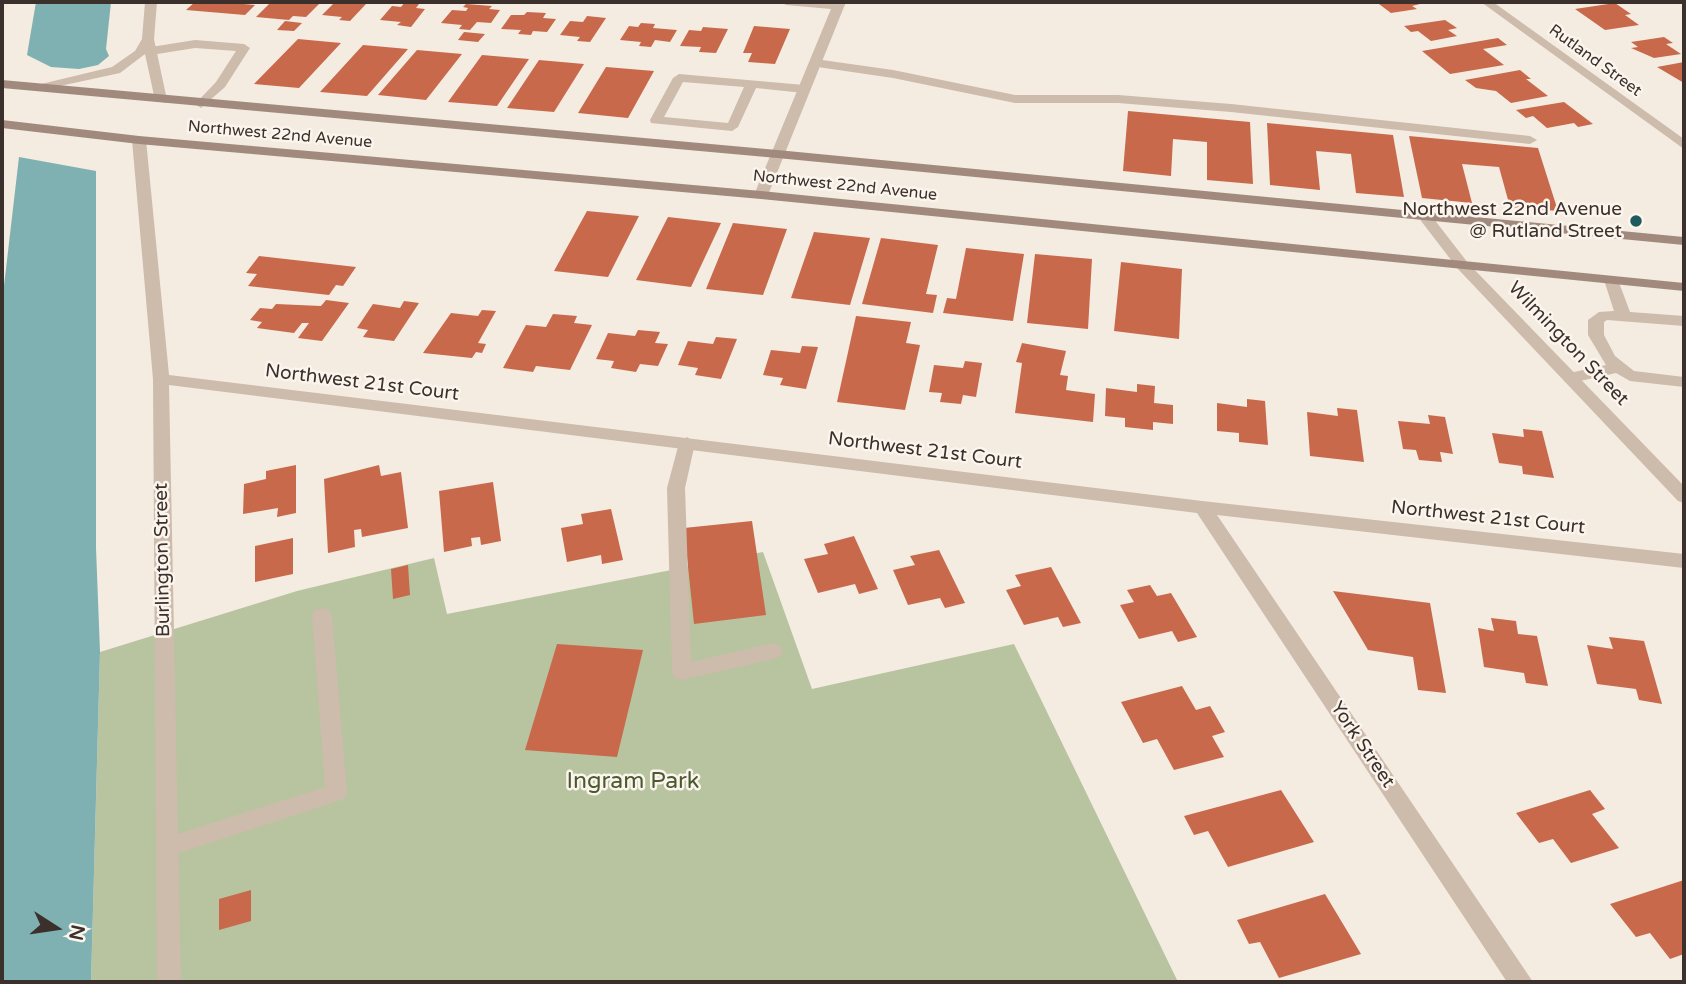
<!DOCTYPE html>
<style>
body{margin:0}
#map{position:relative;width:1686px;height:984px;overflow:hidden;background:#f4ebe1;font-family:"Varela Round",sans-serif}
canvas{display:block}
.frame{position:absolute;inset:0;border:4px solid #3b302b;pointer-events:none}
.north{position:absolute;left:21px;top:893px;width:70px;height:70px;-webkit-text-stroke:5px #fbf5ee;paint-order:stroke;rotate:102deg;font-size:19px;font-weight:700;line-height:28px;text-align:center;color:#3b302b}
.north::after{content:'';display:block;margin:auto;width:24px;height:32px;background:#3b302b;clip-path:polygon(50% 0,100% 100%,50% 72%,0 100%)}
</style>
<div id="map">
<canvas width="1686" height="984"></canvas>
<div class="frame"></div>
<div class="north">N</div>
</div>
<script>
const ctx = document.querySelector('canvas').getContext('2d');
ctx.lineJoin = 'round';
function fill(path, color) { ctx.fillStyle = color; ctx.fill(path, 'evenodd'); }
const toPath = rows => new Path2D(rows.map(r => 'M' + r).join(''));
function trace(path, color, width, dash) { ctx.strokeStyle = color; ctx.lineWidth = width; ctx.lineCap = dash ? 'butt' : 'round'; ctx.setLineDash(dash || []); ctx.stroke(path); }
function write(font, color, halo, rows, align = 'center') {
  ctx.font = font + ' "Varela Round",sans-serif'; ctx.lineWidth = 5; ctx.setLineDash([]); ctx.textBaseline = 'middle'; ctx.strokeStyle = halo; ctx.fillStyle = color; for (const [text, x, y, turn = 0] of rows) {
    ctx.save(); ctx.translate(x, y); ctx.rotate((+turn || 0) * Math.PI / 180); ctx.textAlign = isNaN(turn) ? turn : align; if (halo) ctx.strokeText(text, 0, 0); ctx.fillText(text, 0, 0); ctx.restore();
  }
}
fill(toPath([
 [763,552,812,689,1014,644,1178,982,91,982,100,652,297,591,434,558,447,614]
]), '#b8c4a0');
fill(toPath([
 [36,2,111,2,106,49,109,56,98,65,79,69,51,67,27,55],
 [19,157,96,171,96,548,100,652,91,982,2,982,2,303]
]), '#7fb0b2');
fill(toPath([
 [195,2,246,2,244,4,255,5,245,15,186,10],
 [271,2,321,2,306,17,293,16,289,20,256,17],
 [335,2,359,2,366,4,350,21,339,20,342,17,322,15],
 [405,2,419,4,416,8,425,9,411,27,397,25,401,22,380,20,392,6,401,7],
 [1368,2,1417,2,1420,4,1412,6,1417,9,1391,13,1379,4],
 [1615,3,1631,14,1625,15,1639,25,1605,30,1575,9],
 [466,4,492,6,489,9,500,10,491,23,477,22,470,30,459,29,462,25,441,23,452,10,466,11,468,8,463,7],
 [527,12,546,13,543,18,556,19,547,32,533,31,531,35,518,34,521,30,501,29,511,15,524,15],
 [587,16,606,18,590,42,577,41,580,37,560,35,570,21,583,22],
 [1445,20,1457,28,1448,30,1457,36,1431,41,1418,31,1411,32,1404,26],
 [285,21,302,23,294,31,277,30],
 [641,23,655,24,653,28,677,30,670,42,655,40,651,47,639,46,641,42,620,40,629,26,638,27],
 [754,26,790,29,775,64,748,62,752,53,743,53],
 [703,27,728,29,716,53,699,52,701,47,680,46,689,30,701,31],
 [464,32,485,34,478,42,458,40],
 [1664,37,1673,43,1666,44,1681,54,1654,58,1631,48,1638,47,1631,42],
 [1498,38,1507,45,1483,49,1504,65,1450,74,1422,51],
 [298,39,341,43,299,88,254,84],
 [363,45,408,49,367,96,320,92],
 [417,50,462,54,426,100,378,95],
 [482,55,529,59,497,106,448,102],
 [539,60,584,64,554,112,507,108],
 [1684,62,1684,83,1657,67],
 [606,67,654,71,628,118,578,113],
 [1520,70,1531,79,1526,79,1548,96,1511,103,1496,91,1476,88,1465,80],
 [1564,102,1593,124,1578,127,1574,123,1547,128,1533,116,1526,118,1516,110],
 [1128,111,1250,122,1253,184,1207,180,1207,142,1173,139,1171,176,1123,171],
 [1267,123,1393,135,1404,197,1356,193,1351,154,1316,151,1320,190,1270,185],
 [1409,136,1538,148,1558,211,1510,207,1499,167,1462,164,1472,203,1422,198],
 [587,211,639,216,608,277,554,271],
 [668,217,721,223,691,287,636,280],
 [733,223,787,229,763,295,706,289],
 [814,232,870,238,850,305,791,298],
 [881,238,938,245,926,294,937,295,933,313,862,304],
 [966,248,1024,254,1013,321,943,313,947,298,956,299],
 [1035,254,1092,259,1088,329,1027,323],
 [259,256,356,267,343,286,336,285,329,295,248,286,257,274,246,273],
 [1121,262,1182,269,1179,339,1114,331],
 [326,300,349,303,322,341,298,338,309,323,302,323,294,333,257,328,262,322,250,320,260,308,272,309,276,304,321,306],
 [404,301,419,303,394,341,363,337,368,330,357,328,373,304,400,308],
 [482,310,496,311,478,343,486,344,482,353,476,352,472,358,423,353,451,313,478,316],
 [553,314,577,316,574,323,592,325,570,370,536,366,533,372,503,368,526,325,546,327],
 [856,316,911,322,906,343,920,345,905,410,837,402],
 [638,330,660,332,655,343,668,344,658,366,640,364,636,372,611,368,614,361,596,359,608,333,635,336],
 [716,337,737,339,721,379,695,375,698,368,678,365,688,341,713,344],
 [1022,343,1066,351,1060,375,1068,376,1066,390,1095,394,1093,422,1015,413,1022,363,1016,362],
 [802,346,818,347,806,389,780,385,783,378,763,375,771,350,800,353],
 [965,361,982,363,976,397,963,395,961,404,940,402,942,393,929,392,934,365,963,368],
 [1137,384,1155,386,1154,403,1173,405,1173,424,1153,422,1153,430,1125,427,1125,418,1105,416,1106,388,1137,392],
 [1247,399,1265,401,1268,445,1239,442,1239,433,1217,431,1217,403,1247,407],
 [1337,408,1357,410,1364,462,1310,456,1307,412,1338,416],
 [1428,415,1445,417,1453,454,1440,452,1442,462,1419,460,1416,450,1403,449,1398,421,1430,424],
 [1523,429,1542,431,1554,478,1523,474,1522,466,1499,463,1492,433,1524,437],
 [296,465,296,513,277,517,278,508,243,514,244,484,266,479,266,471],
 [379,465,381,476,401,472,408,528,362,537,361,529,354,530,355,547,328,553,324,479],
 [493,482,501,541,481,545,480,537,471,538,472,546,444,552,439,491],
 [611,509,623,560,602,564,601,555,567,562,561,528,583,524,581,514],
 [752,521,766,615,694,624,684,528],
 [854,536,878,589,859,594,855,584,818,593,804,559,828,554,824,544],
 [293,538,293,574,255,582,255,546],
 [939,550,965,603,945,608,940,598,908,605,893,570,915,565,910,556],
 [408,565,410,595,393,599,391,569],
 [1051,567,1081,623,1063,627,1058,617,1024,625,1006,590,1021,586,1015,575],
 [1150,585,1157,596,1171,593,1197,637,1178,642,1172,631,1139,639,1120,605,1134,602,1127,590],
 [1333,591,1430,603,1446,693,1418,690,1413,657,1368,650],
 [1491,618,1516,621,1518,634,1537,636,1548,686,1526,683,1524,673,1484,667,1478,628,1494,631],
 [1609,637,1644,641,1662,704,1639,700,1636,689,1597,684,1587,645,1613,649],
 [557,644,643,650,617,757,525,750],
 [1182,686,1196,710,1210,706,1225,732,1212,736,1224,757,1174,770,1157,739,1143,743,1121,702],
 [1281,790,1314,842,1228,867,1208,831,1194,835,1184,816],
 [1590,790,1605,809,1592,814,1619,848,1571,863,1553,839,1539,843,1516,813],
 [1684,880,1684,954,1670,959,1650,933,1636,937,1610,904],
 [251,890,251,921,219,930,219,899],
 [1325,894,1361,954,1279,978,1260,942,1249,944,1237,920]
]), '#c8694b');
fill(toPath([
 [195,40,244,44,250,48,225,87,201,108,195,104,216,82,236,51,195,48,151,55,145,51,151,47,195,40],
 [815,59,893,70,1015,95,1118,95,1231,104,1530,136,1537,140,1530,144,1231,112,1118,103,1015,103,893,78,811,66,809,63,815,59],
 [679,74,804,85,810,89,804,93,756,88,738,127,732,131,651,123,650,120,673,78,679,74],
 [683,82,744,87,728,123,664,117,683,82],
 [1611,276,1618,280,1630,312,1684,316,1684,326,1607,320,1604,322,1604,335,1615,356,1634,371,1684,377,1684,387,1630,381,1616,373,1571,383,1565,382,1563,378,1565,374,1606,365,1588,335,1588,320,1599,312,1614,311,1604,280,1611,276],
 [687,437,695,443,685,488,691,662,773,643,780,646,783,651,780,656,773,659,682,680,675,678,672,672,667,488,679,443,687,437],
 [322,608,329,610,332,615,347,793,344,799,167,857,159,854,156,847,159,840,325,787,312,615,315,610,322,608]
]), '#cdbbac');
fill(toPath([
 [145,2,157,2,154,39,167,100,165,103,155,100,145,54,120,73,37,91,37,85,112,67,135,51,142,39,145,2],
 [780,2,846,2,768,195,761,199,754,195,831,9,786,5,780,2],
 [1481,2,1493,2,1684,139,1684,149,1481,2],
 [139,136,146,140,169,375,1202,501,1684,554,1684,568,1217,515,1533,982,1507,982,1197,513,169,385,181,982,157,982,153,379,132,140,139,136],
 [1425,213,1430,214,1468,263,1684,486,1684,503,1678,501,1458,269,1418,217,1425,213]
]), '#cdbbac');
fill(toPath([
 [2,80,777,150,1684,237,1684,245,777,158,2,88,2,80],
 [2,120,139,136,761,191,1684,283,1684,291,761,199,139,144,2,128,2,120]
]), '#a18a7d');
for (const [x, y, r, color] of [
 [1636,221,7,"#1f5a5e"]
]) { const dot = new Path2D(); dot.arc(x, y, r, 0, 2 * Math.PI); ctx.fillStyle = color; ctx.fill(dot); trace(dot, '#fbf5ee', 2.5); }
write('16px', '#3b302b', '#fbf5ee', [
 ["Rutland Street",1595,61,36],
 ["Northwest 22nd Avenue",280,135,5],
 ["Northwest 22nd Avenue",845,186,6]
]);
write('19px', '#3b302b', '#fbf5ee', [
 ["Northwest 22nd Avenue",1622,210],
 ["@ Rutland Street",1622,232]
], 'right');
write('19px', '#3b302b', '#fbf5ee', [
 ["Wilmington Street",1568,344,46],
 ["Northwest 21st Court",362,383,7],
 ["Northwest 21st Court",925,451,7],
 ["Northwest 21st Court",1488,518,6],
 ["Burlington Street",163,560,-91],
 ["York Street",1362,745,56]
]);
write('23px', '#4a5a2e', '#fbf5ee', [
 ["Ingram Park",633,782]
]);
</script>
